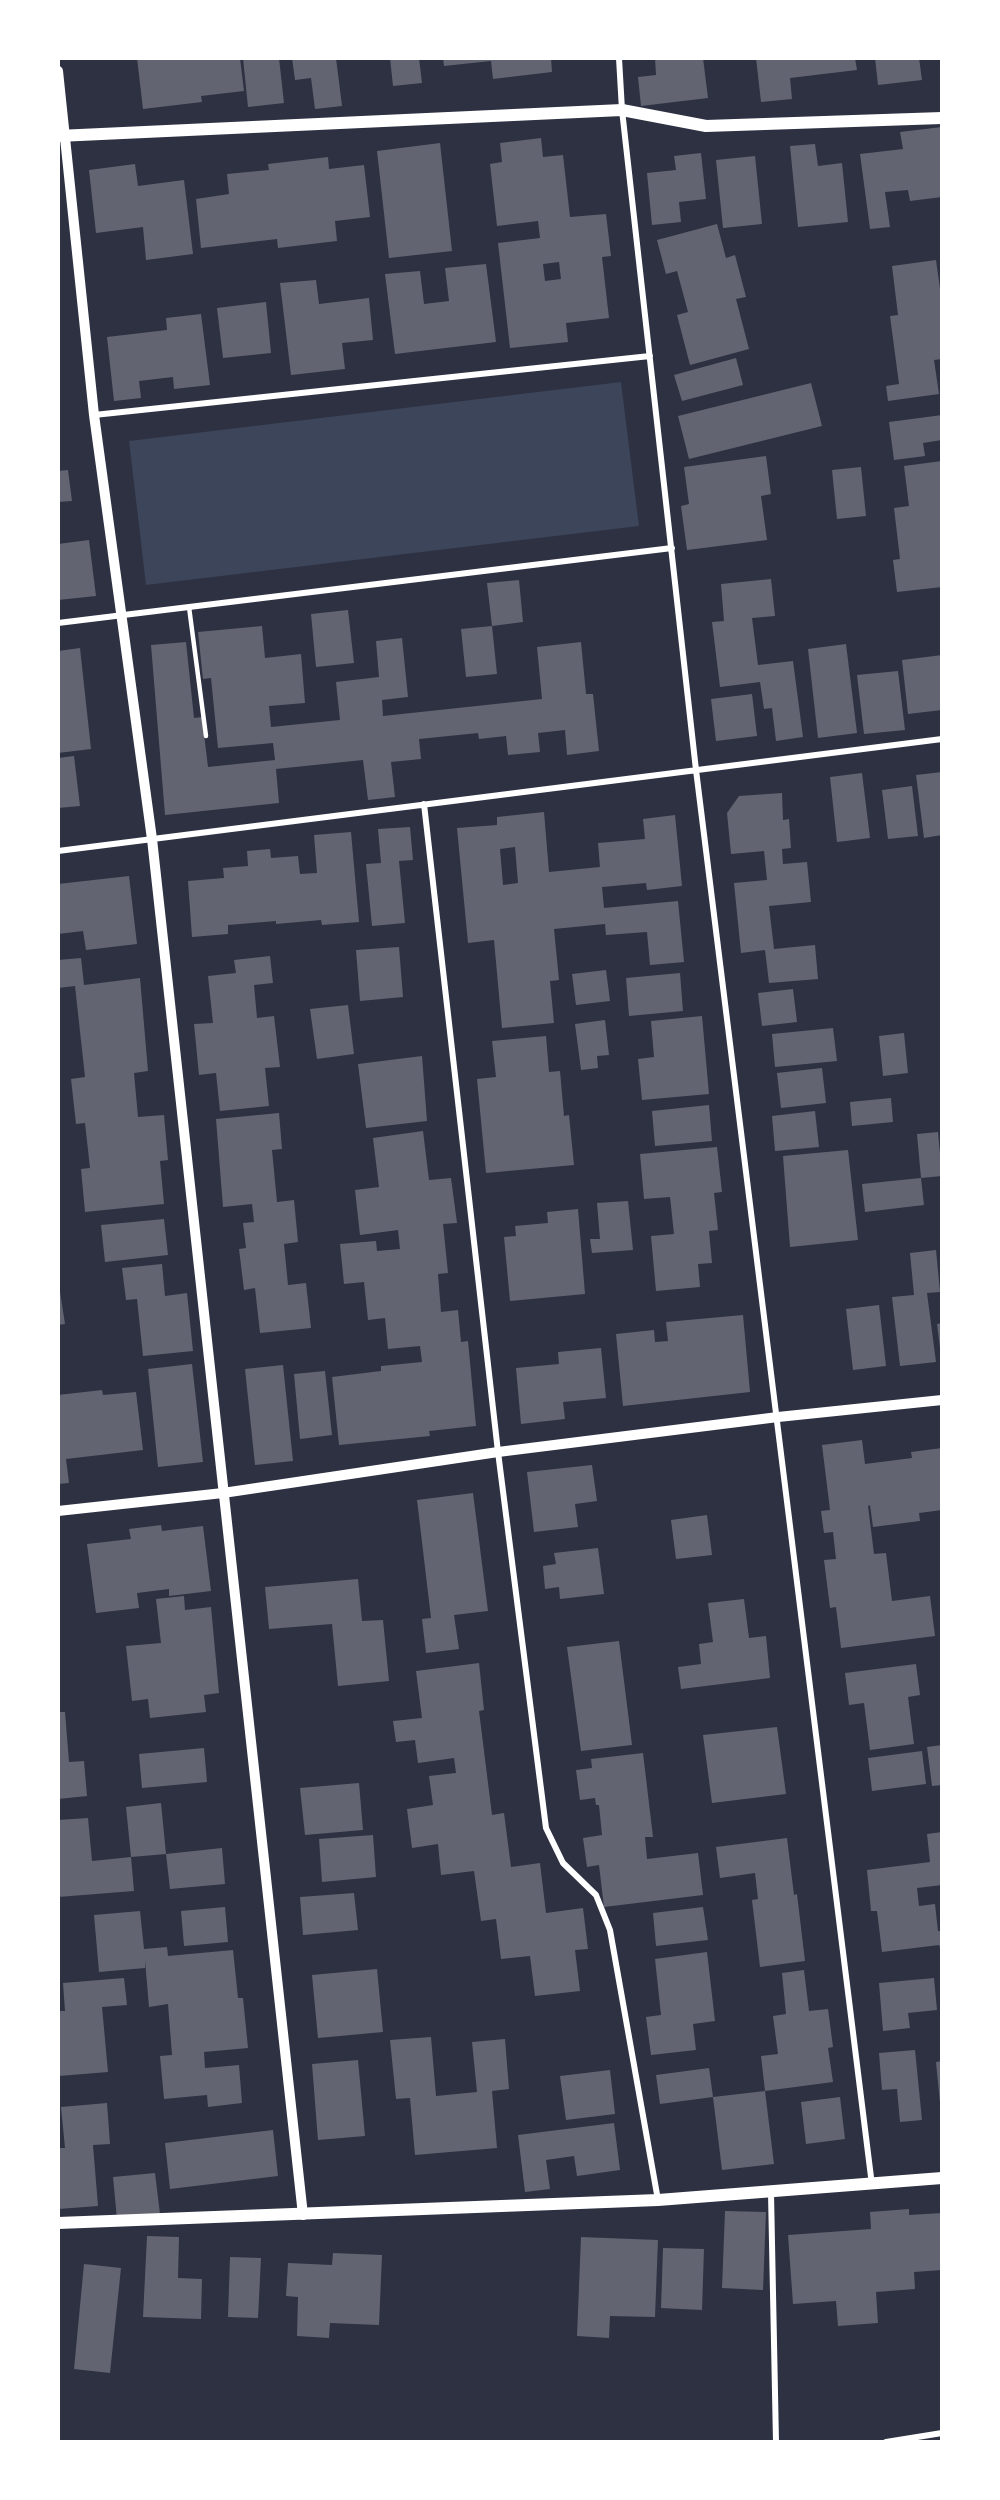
<!DOCTYPE html>
<style>
body{margin:0}
#map{position:relative;width:1000px;height:2500px;overflow:hidden;background:#2d3142;font-family:"Crimson Pro",serif}
canvas{display:block}
.frame{position:absolute;inset:0;border:60px solid #fff;pointer-events:none}
</style>
<div id="map">
<canvas width="1000" height="2500"></canvas>
<div class="frame"></div>
</div>
<script>
const ctx = document.querySelector('canvas').getContext('2d');
ctx.lineJoin = 'round';
function fill(path, color) { ctx.fillStyle = color; ctx.fill(path, 'evenodd'); }
const toPath = rows => new Path2D(rows.map(r => 'M' + r).join(''));
function trace(path, color, width, dash) { ctx.strokeStyle = color; ctx.lineWidth = width; ctx.lineCap = dash ? 'butt' : 'round'; ctx.setLineDash(dash || []); ctx.stroke(path); }
fill(toPath([
 [621,382,639,526,146,585,129,441]
]), '#3c4559');
fill(toPath([
 [137,58,240,58,244,91,201,96,202,102,143,109],
 [243,58,279,58,284,103,248,107],
 [292,58,336,58,342,106,315,109,311,78,295,80],
 [390,58,419,58,422,83,393,86],
 [443,58,551,58,552,72,493,79,491,61,444,66],
 [655,58,703,58,708,98,641,106,638,77,656,75],
 [756,58,855,58,857,70,790,78,792,99,761,102],
 [875,58,919,58,922,80,878,85],
 [942,127,942,197,910,201,908,190,885,192,890,227,870,229,860,154,903,149,900,132],
 [541,138,543,157,563,155,570,217,606,214,611,256,602,257,609,318,566,323,568,342,510,348,498,243,540,238,538,221,497,226,490,164,502,162,500,143],
 [559,262,561,279,545,281,543,264],
 [440,143,452,251,389,258,377,151],
 [815,144,818,166,842,163,848,222,798,227,790,146],
 [701,153,706,199,679,202,681,222,652,225,647,173,676,170,674,156],
 [755,156,762,224,723,228,716,160],
 [328,157,329,169,364,165,370,217,335,221,337,241,278,248,277,239,201,248,196,199,229,194,227,174,269,170,268,164],
 [135,164,138,186,184,180,193,254,146,260,143,227,96,233,89,170],
 [717,224,726,258,735,255,746,297,736,299,749,349,690,365,677,315,688,312,677,271,666,274,657,240],
 [936,260,942,303,942,359,934,360,939,394,888,401,886,386,899,384,890,316,898,315,892,266],
 [486,264,496,342,395,354,385,274,420,271,424,304,449,301,445,268],
 [316,280,319,304,369,298,373,340,342,343,345,369,291,375,280,283],
 [266,302,271,353,223,358,217,308],
 [201,314,210,385,174,389,173,377,139,381,141,398,114,401,107,337,167,330,166,318],
 [736,358,743,385,682,401,674,375],
 [811,383,822,426,689,459,678,416],
 [942,415,942,440,923,443,925,456,894,460,889,422],
 [766,456,771,494,761,496,767,540,687,550,681,506,689,504,684,467],
 [942,461,942,587,897,592,893,560,900,559,894,508,909,506,904,466],
 [861,467,866,516,837,519,832,470],
 [68,470,72,501,58,502,58,471],
 [89,540,96,596,58,600,58,544],
 [771,579,775,616,752,618,758,665,793,661,803,737,776,741,772,708,764,709,760,682,720,687,712,622,724,621,721,584],
 [519,580,523,622,492,626,497,674,466,677,461,629,492,626,487,583],
 [348,610,354,663,316,667,311,614],
 [262,626,265,658,301,654,305,703,269,706,271,727,340,720,336,682,379,677,376,641,402,638,408,697,382,700,383,716,542,699,537,647,581,642,586,694,593,694,599,751,567,755,565,730,538,733,540,752,508,755,506,736,479,739,478,733,419,739,421,759,391,762,395,797,368,800,363,760,276,769,279,803,165,815,151,645,186,642,194,718,202,717,208,767,275,760,273,743,218,748,211,678,203,679,198,632],
 [846,644,857,733,818,738,808,649],
 [80,648,91,749,58,753,58,651],
 [942,655,942,710,908,714,902,660],
 [898,671,905,730,864,734,857,675],
 [752,694,757,736,716,741,711,699],
 [74,756,80,806,58,808,58,758],
 [942,772,942,835,924,838,916,775],
 [862,773,870,838,837,842,830,777],
 [912,786,918,836,888,839,882,790],
 [782,793,783,820,789,819,791,848,782,849,783,864,807,862,811,902,769,906,774,949,815,945,818,979,769,983,765,950,741,953,734,883,767,880,764,851,731,854,727,813,739,796],
 [544,812,549,872,600,867,598,843,645,839,643,819,675,815,682,886,647,890,646,883,602,887,604,908,678,901,684,962,650,965,647,932,606,935,605,924,554,929,559,980,550,981,554,1023,502,1028,494,940,468,943,457,828,497,825,497,817],
 [515,847,518,883,503,885,500,849],
 [410,827,413,860,399,861,405,923,372,926,366,864,381,863,378,829],
 [351,832,359,922,322,925,321,920,276,924,276,921,228,925,228,934,192,937,188,881,224,878,223,868,248,866,247,851,270,849,271,858,298,856,300,874,317,873,314,835],
 [129,876,137,944,86,950,83,931,58,934,58,884],
 [399,947,403,997,360,1001,356,950],
 [270,956,273,983,254,985,257,1018,274,1016,280,1067,265,1068,269,1106,220,1111,216,1073,199,1075,194,1024,213,1023,208,976,236,973,234,960],
 [81,958,84,985,140,978,148,1071,134,1073,138,1117,164,1115,168,1160,160,1161,164,1204,85,1212,81,1169,90,1168,85,1123,76,1124,71,1079,85,1077,75,986,58,988,58,960],
 [606,970,610,1001,576,1005,572,974],
 [680,973,683,1011,629,1016,626,978],
 [793,989,797,1022,762,1026,758,993],
 [348,1005,354,1054,317,1059,310,1009],
 [702,1016,709,1094,642,1100,638,1059,654,1057,651,1021],
 [605,1020,609,1055,597,1056,598,1068,581,1070,575,1024],
 [833,1028,837,1061,775,1067,772,1034],
 [904,1033,908,1073,883,1076,879,1036],
 [546,1036,549,1072,560,1071,564,1116,569,1115,574,1165,486,1173,477,1079,496,1077,492,1041],
 [422,1056,427,1121,366,1128,358,1064],
 [822,1068,826,1103,781,1108,777,1073],
 [891,1098,893,1122,852,1126,850,1102],
 [709,1105,712,1141,655,1146,652,1111],
 [815,1111,819,1147,775,1151,772,1116],
 [279,1113,282,1149,272,1150,277,1202,294,1200,298,1242,284,1244,288,1285,306,1283,311,1328,260,1333,255,1288,244,1290,239,1249,246,1248,243,1223,254,1222,252,1204,223,1207,216,1119],
 [423,1131,429,1180,451,1178,457,1223,443,1224,448,1273,438,1274,441,1312,458,1310,461,1342,468,1341,476,1426,429,1431,430,1436,339,1445,332,1377,381,1371,381,1366,422,1362,420,1346,388,1349,385,1318,368,1320,364,1282,344,1284,340,1244,376,1241,377,1251,400,1249,398,1230,360,1235,355,1190,379,1187,373,1138],
 [938,1132,942,1176,921,1178,917,1134],
 [717,1147,722,1192,714,1193,718,1230,709,1231,712,1263,698,1264,700,1287,656,1291,651,1236,674,1234,670,1197,644,1199,640,1154],
 [848,1150,858,1240,790,1247,783,1156],
 [921,1178,924,1205,865,1212,862,1184],
 [628,1201,633,1250,592,1253,590,1239,600,1239,597,1203],
 [578,1209,585,1294,510,1301,504,1237,516,1236,515,1226,548,1223,547,1212],
 [164,1219,168,1255,105,1262,101,1225],
 [936,1250,940,1292,927,1293,936,1362,900,1366,892,1297,914,1295,910,1253],
 [162,1264,165,1296,187,1293,193,1351,143,1356,137,1299,126,1300,122,1268],
 [58,1279,65,1324,58,1325],
 [879,1305,886,1366,853,1370,846,1309],
 [743,1315,750,1392,623,1406,616,1334,654,1330,655,1342,668,1341,666,1322],
 [942,1323,942,1348,940,1348,937,1324],
 [601,1348,606,1398,563,1402,565,1419,521,1424,516,1368,559,1364,558,1352],
 [192,1364,203,1462,158,1467,148,1369],
 [283,1365,293,1461,255,1465,245,1369],
 [325,1371,332,1435,300,1439,294,1374],
 [102,1390,103,1395,136,1392,143,1450,66,1459,69,1483,58,1484,58,1395],
 [862,1440,865,1464,912,1458,911,1452,942,1448,942,1510,919,1513,920,1521,873,1527,870,1505,868,1506,874,1554,886,1553,892,1601,930,1596,935,1636,841,1648,836,1607,830,1608,824,1560,836,1559,833,1532,824,1533,821,1511,830,1510,822,1445],
 [592,1465,597,1501,575,1504,578,1527,534,1532,527,1472],
 [473,1493,488,1611,454,1615,459,1649,426,1653,422,1619,431,1618,417,1500],
 [707,1515,712,1555,676,1559,671,1520],
 [161,1525,162,1531,203,1526,211,1591,169,1596,169,1589,137,1593,139,1608,96,1613,87,1544,131,1539,129,1529],
 [598,1548,604,1594,560,1599,559,1587,545,1589,543,1566,556,1564,554,1553],
 [358,1579,362,1621,383,1620,389,1681,338,1686,332,1624,269,1629,265,1587],
 [184,1596,185,1610,211,1607,219,1693,204,1695,206,1712,150,1718,148,1699,132,1701,126,1646,161,1643,156,1599],
 [744,1599,749,1638,766,1636,770,1678,681,1689,678,1667,701,1664,699,1644,713,1642,708,1603],
 [619,1641,632,1745,581,1751,567,1647],
 [479,1663,484,1710,479,1711,492,1815,504,1813,511,1867,540,1863,546,1913,583,1908,588,1949,575,1950,580,1991,535,1996,530,1956,501,1959,496,1919,481,1921,474,1871,441,1875,438,1844,412,1848,407,1809,433,1805,429,1776,456,1773,454,1758,418,1763,415,1740,396,1742,393,1721,422,1718,416,1671],
 [916,1664,920,1695,908,1697,914,1744,870,1750,864,1703,849,1705,845,1673],
 [58,1712,65,1712,69,1762,84,1761,87,1796,58,1799],
 [777,1727,786,1794,712,1803,703,1735],
 [942,1745,942,1785,932,1786,927,1747],
 [204,1748,207,1782,142,1788,139,1754],
 [922,1751,926,1784,872,1791,868,1758],
 [643,1753,653,1837,645,1837,647,1859,698,1853,703,1895,604,1907,599,1865,587,1867,583,1838,602,1835,599,1805,596,1805,595,1798,580,1800,576,1770,592,1768,591,1759],
 [359,1783,363,1830,305,1835,300,1788],
 [161,1803,166,1854,131,1857,126,1807],
 [88,1818,92,1861,131,1857,134,1891,58,1897,58,1820],
 [942,1832,942,1885,917,1888,919,1906,935,1904,938,1931,942,1931,942,1952,939,1945,882,1952,877,1911,871,1911,867,1870,930,1862,927,1834],
 [373,1835,376,1877,322,1882,319,1839],
 [787,1838,794,1895,797,1894,805,1961,760,1967,752,1900,758,1899,755,1873,720,1878,716,1847],
 [222,1848,225,1884,170,1889,166,1854],
 [354,1893,358,1930,303,1935,300,1897],
 [225,1907,228,1942,184,1946,181,1911],
 [703,1907,708,1940,656,1946,653,1913],
 [140,1911,144,1949,167,1947,168,1956,233,1950,238,1998,243,1998,248,2048,204,2052,205,2068,239,2065,242,2103,208,2107,207,2095,164,2099,160,2056,172,2055,168,2004,149,2007,145,1960,145,1968,99,1972,94,1915],
 [707,1952,715,2021,693,2024,696,2050,651,2055,646,2017,661,2015,655,1959],
 [377,1969,383,2032,318,2038,312,1975],
 [804,1970,809,2011,828,2009,833,2047,828,2048,833,2082,765,2091,761,2056,778,2054,773,2016,786,2014,782,1973],
 [124,1978,127,2005,102,2007,108,2072,59,2076,58,2011,65,2011,63,1983],
 [934,1978,937,2010,908,2013,910,2028,883,2031,879,1983],
 [431,2037,436,2096,477,2092,472,2042,505,2039,509,2089,492,2091,497,2148,415,2155,410,2098,396,2099,390,2040],
 [915,2050,922,2120,900,2122,897,2089,882,2090,879,2053],
 [358,2060,365,2136,318,2140,312,2064],
 [942,2061,942,2103,940,2103,936,2062],
 [709,2068,713,2097,765,2091,774,2164,722,2170,713,2097,660,2104,656,2075],
 [610,2070,615,2114,566,2120,560,2076],
 [840,2097,845,2139,806,2144,801,2102],
 [107,2103,110,2144,93,2145,98,2206,59,2209,58,2148,65,2148,61,2107],
 [614,2123,620,2170,577,2176,574,2156,546,2160,550,2189,525,2192,518,2135],
 [273,2130,278,2176,170,2189,165,2143],
 [155,2173,160,2214,117,2219,113,2177],
 [909,2209,909,2215,942,2213,942,2270,914,2272,915,2289,876,2292,878,2323,838,2326,836,2301,793,2304,788,2235,871,2229,870,2212],
 [725,2211,766,2212,763,2290,722,2288],
 [147,2236,179,2237,178,2278,202,2279,201,2319,143,2317],
 [581,2237,658,2240,655,2317,610,2316,609,2338,577,2336],
 [663,2248,704,2249,702,2310,661,2308],
 [333,2253,382,2255,379,2325,330,2323,329,2338,297,2336,298,2297,286,2296,288,2263,332,2265],
 [230,2257,261,2258,258,2318,228,2317],
 [84,2264,121,2268,110,2373,74,2369]
]), '#626471');
trace(toPath([
 [189,607,206,736]
]), '#fff', 4.5);
trace(toPath([
 [619,58,622,110,696,770,872,2185],
 [94,415,650,356],
 [58,623,672,548],
 [424,804,498,1452,546,1828,563,1863,596,1895,610,1930,658,2200],
 [58,851,942,739],
 [771,2193,776,2442],
 [886,2442,942,2433]
]), '#fff', 6);
trace(toPath([
 [58,71,94,415,152,839,303,2215],
 [58,1511,223,1493,498,1452,778,1417,942,1400]
]), '#fff', 10);
trace(toPath([
 [58,136,622,110,706,126,942,118],
 [58,2223,658,2200,942,2178]
]), '#fff', 12);
</script>
